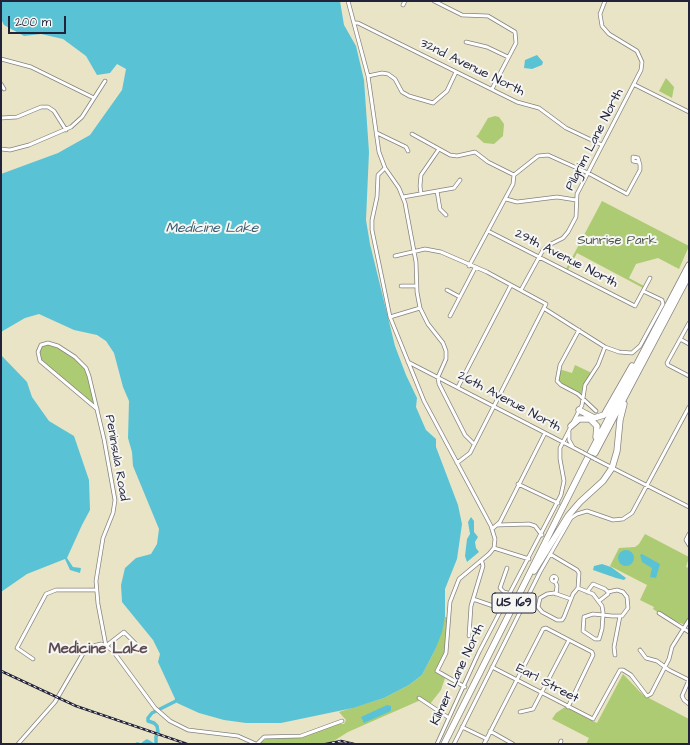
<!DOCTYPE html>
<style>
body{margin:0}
#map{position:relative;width:690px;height:745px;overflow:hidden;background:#e9e4c6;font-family:"Architects Daughter",sans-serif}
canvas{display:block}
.frame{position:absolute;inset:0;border:2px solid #22223b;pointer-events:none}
.scale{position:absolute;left:8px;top:16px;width:58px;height:18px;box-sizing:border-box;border:2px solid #22223b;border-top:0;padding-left:5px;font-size:12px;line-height:14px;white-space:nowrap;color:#22223b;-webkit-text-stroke:3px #f6f6f2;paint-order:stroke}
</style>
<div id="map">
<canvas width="690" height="745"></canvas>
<div class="frame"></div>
<div class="scale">200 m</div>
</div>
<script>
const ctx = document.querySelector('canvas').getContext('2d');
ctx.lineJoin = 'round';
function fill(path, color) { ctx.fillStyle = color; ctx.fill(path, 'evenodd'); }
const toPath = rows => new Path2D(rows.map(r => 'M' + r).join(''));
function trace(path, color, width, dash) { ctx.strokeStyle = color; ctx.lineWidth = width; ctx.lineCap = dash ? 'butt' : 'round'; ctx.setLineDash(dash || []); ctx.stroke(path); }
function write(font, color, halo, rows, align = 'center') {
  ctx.font = font + ' "Architects Daughter",sans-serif'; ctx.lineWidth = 4; ctx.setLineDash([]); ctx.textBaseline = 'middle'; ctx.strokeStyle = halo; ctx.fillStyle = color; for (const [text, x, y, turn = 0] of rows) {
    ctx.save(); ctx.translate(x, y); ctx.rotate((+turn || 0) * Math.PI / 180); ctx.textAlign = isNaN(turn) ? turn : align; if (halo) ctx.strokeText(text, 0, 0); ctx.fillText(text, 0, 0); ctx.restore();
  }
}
fill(toPath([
 [666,78,674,87,672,98,659,91],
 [495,116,499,117,504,124,503,136,494,144,484,143,476,136,478,135,488,118],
 [602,201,689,246,679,269,658,258,636,264,629,278,644,286,643,288,577,253,568,270,566,269],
 [48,343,58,346,85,367,97,409,40,361,39,347],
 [575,365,592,373,586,380,581,394,561,384,558,380,559,369,572,373],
 [645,534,689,557,686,567,689,568,689,616,685,625,665,617,653,609,654,607,640,600,647,585,610,566,619,548,635,547,639,544],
 [445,617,448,617,445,653,435,670,436,673,445,678,441,690,430,704,423,699,348,732,329,744,258,744,268,738,293,738,311,734,336,724,344,724,346,720,339,712,384,698,409,685,422,675,436,648],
 [623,674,643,695,689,719,689,744,586,744,589,738,552,719,556,713,565,707,597,723]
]), '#adcb72');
fill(toPath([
 [1,1,340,1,344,25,356,46,364,80,369,152,366,220,370,244,395,346,406,375,417,398,416,407,426,430,436,439,436,447,458,505,462,524,457,559,445,589,445,617,442,632,436,648,422,675,409,685,384,698,353,708,281,723,246,723,224,720,199,713,177,703,158,662,160,654,153,640,122,602,121,585,125,568,136,558,151,554,157,544,159,529,133,466,132,452,128,438,129,401,123,387,114,353,106,341,97,335,74,330,39,314,25,318,1,332,1,174,58,153,90,135,122,90,126,69,117,64,110,73,97,75,86,56,63,39,41,34,24,36,4,25,1,19],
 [537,55,543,62,542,65,532,69,524,68,525,60],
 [1,355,27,382,32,397,49,421,74,436,89,480,90,510,82,525,67,558,73,567,81,568,80,573,70,570,65,559,27,574,1,592],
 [471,517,474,521,474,532,478,537,475,542,476,548,479,552,467,562,465,556,467,539,470,534,468,522],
 '618 558a8 8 0 1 1 16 0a8 8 0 1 1-16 0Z',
 [642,554,660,564,656,578,650,577,652,568,642,562,640,555],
 [602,564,611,567,626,578,624,580,616,578,593,570,594,566],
 [387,705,391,706,391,711,364,723,361,717]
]), '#59c3d5');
trace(toPath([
 [137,744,138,744],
 [143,744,147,741,152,744],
 [156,744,156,737,158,732,157,726,154,723,148,721,148,718,152,713,176,701,177,698]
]), '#59c3d5', 3.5);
const minor = toPath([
 [348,1,368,76,379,152,385,168,399,188,405,203,416,262,417,292,420,308,428,324,443,343,446,351,446,359,438,377,439,384,465,435,474,444],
 [434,1,462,15,488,16,515,32,516,43,492,89],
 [403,5,405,1],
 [354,23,358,23,517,102,539,108,566,128,602,145],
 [466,42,487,47,508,57],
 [1,59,31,67,94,98],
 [368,76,382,73,388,74,395,79,402,92,409,96,433,103,447,91,456,72],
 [1,84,4,89],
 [635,85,689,112],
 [1,118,17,117,41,107,48,107,54,111,66,130],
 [377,133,406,147,408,151],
 [412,134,450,155,457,156,475,152,488,162,514,175],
 [1,149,10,150,29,145,71,127,82,117,105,81],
 [385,168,378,175,377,197,372,220,372,230,390,317,424,401,491,526,495,539,494,548,489,554,459,579,450,602,446,653,437,671,465,687],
 [514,175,538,156,548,155,588,173,627,194,640,170,640,165,638,158,633,157,633,161,638,162],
 [437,191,440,209,446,215],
 [421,194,420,186,421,175,439,149],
 [403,197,454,188,460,180],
 [506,199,517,202,557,197,576,200],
 [488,231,635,306,650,278],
 [395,256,425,249,441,252,487,272,546,304,470,453,457,463],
 [469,266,513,184,514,175],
 [401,286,417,286],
 [447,290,460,297],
 [521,290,543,250,549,245,563,238,568,232,576,217,577,194,641,70,642,62,637,51,609,34,602,26,600,14,605,1],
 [545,309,605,347,619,352,632,353,640,346,663,304,662,300,643,291],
 [450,316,475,268],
 [390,317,420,308],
 [689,323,667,363,668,365,689,376],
 [579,330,560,365,557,381,561,385,578,394,596,411],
 [680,339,689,344],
 [408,362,582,452],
 [458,387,511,285],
 [97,409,40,361,38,352,41,345,48,343,58,346,75,357,86,368,89,376,104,439,115,500,113,513,103,538,96,581,98,604,106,646],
 [569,432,569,440,573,447],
 [595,459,689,507],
 [518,484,558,503],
 [498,525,529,524,535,526,542,535],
 [492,529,500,522,545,433],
 [689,534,686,540,689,545],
 [494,548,529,559],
 [550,554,577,570,579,573,578,588,593,594,602,606,603,612,603,615,602,629,599,639,595,639,583,631,584,617,593,614,603,615,612,616,622,616,628,608,627,597,623,592,617,590,608,592],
 [507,568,500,588,504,592,511,594],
 '551.5 579a2.5 2.5 0 1 1 5 0a2.5 2.5 0 1 1-5 0Z',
 [555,581,557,586,556,594],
 [587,592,593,584,605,589,608,592,608,594,599,601],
 [473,599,502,609],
 [571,599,554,593,547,594,540,598,538,607,542,612,557,620,562,620,564,617,573,594,578,588],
 [659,613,689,632],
 [469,636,471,606,483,566,482,562],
 [106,646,124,632,136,644],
 [640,650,646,658,657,661,669,670,689,680],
 [615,655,614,647,620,616],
 [33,659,17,648,46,594,56,590,96,590],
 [492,667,593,719,620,670,623,670,631,675,647,696,651,694,669,659,672,647,689,620],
 [689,680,682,696,684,700,689,704],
 [419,698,449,718],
 [520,712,533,709,569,640],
 [462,727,487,739],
 [490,731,513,744],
 [18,744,55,702,84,652,93,646,101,644,106,646,113,651,155,708,170,721,188,730,238,736,256,744],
 [257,744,264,737,301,736,342,721],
 [437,744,479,652,561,495,564,481,560,459,560,448,582,405,585,385,598,365,605,347],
 [454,744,540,572,571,518,577,514,587,511,613,520,623,519,632,513,689,407],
 [484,744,543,629,546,628,592,652,593,655,568,707],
 [560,744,561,741]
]);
const highway = toPath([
 [579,410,594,418,604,415,632,366],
 [589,418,597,426,596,437],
 [571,426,579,419,589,419],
 [595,453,689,275],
 [534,571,568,516,580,502,603,481,612,468,617,451,620,420,624,404],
 [444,744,585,463,689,265]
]);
trace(minor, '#868380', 4.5);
trace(highway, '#868380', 7);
trace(minor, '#fff', 3);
trace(highway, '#fff', 5.5);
const rail = toPath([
 [1,671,76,706,187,744],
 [326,744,341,741,354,744]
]);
trace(rail, '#22223b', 2.5);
trace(rail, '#f6f6f2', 1, [3]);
const minorBridge = toPath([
 [582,452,595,459]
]);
trace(minorBridge, '#868380', 4.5, []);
trace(minorBridge, '#fff', 3);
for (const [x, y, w] of [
 [514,603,44]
]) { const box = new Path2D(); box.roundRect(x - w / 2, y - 10, w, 20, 3); ctx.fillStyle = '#f6f6f2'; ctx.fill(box); trace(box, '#22223b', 1); }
write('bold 12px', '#22223b', null, [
 ["US 169",514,603]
]);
write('13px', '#22223b', '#f6f6f2', [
 ["32nd Avenue North",472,68,26],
 ["Pilgrim Lane North",595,140,-63],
 ["29th Avenue North",566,259,27],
 ["26th Avenue North",509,402,28],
 ["Peninsula Road",116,458,80],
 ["Kilmer Lane North",458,675,-65],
 ["Earl Street",547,684,28]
]);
write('13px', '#4c554c', '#f6f6f2', [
 ["Sunrise Park",617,241]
]);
write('italic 14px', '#355a71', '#f6f6f2', [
 ["Medicine Lake",212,229]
]);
write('bold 15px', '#5e4c52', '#f6f6f2', [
 ["Medicine Lake",98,650]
]);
</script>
